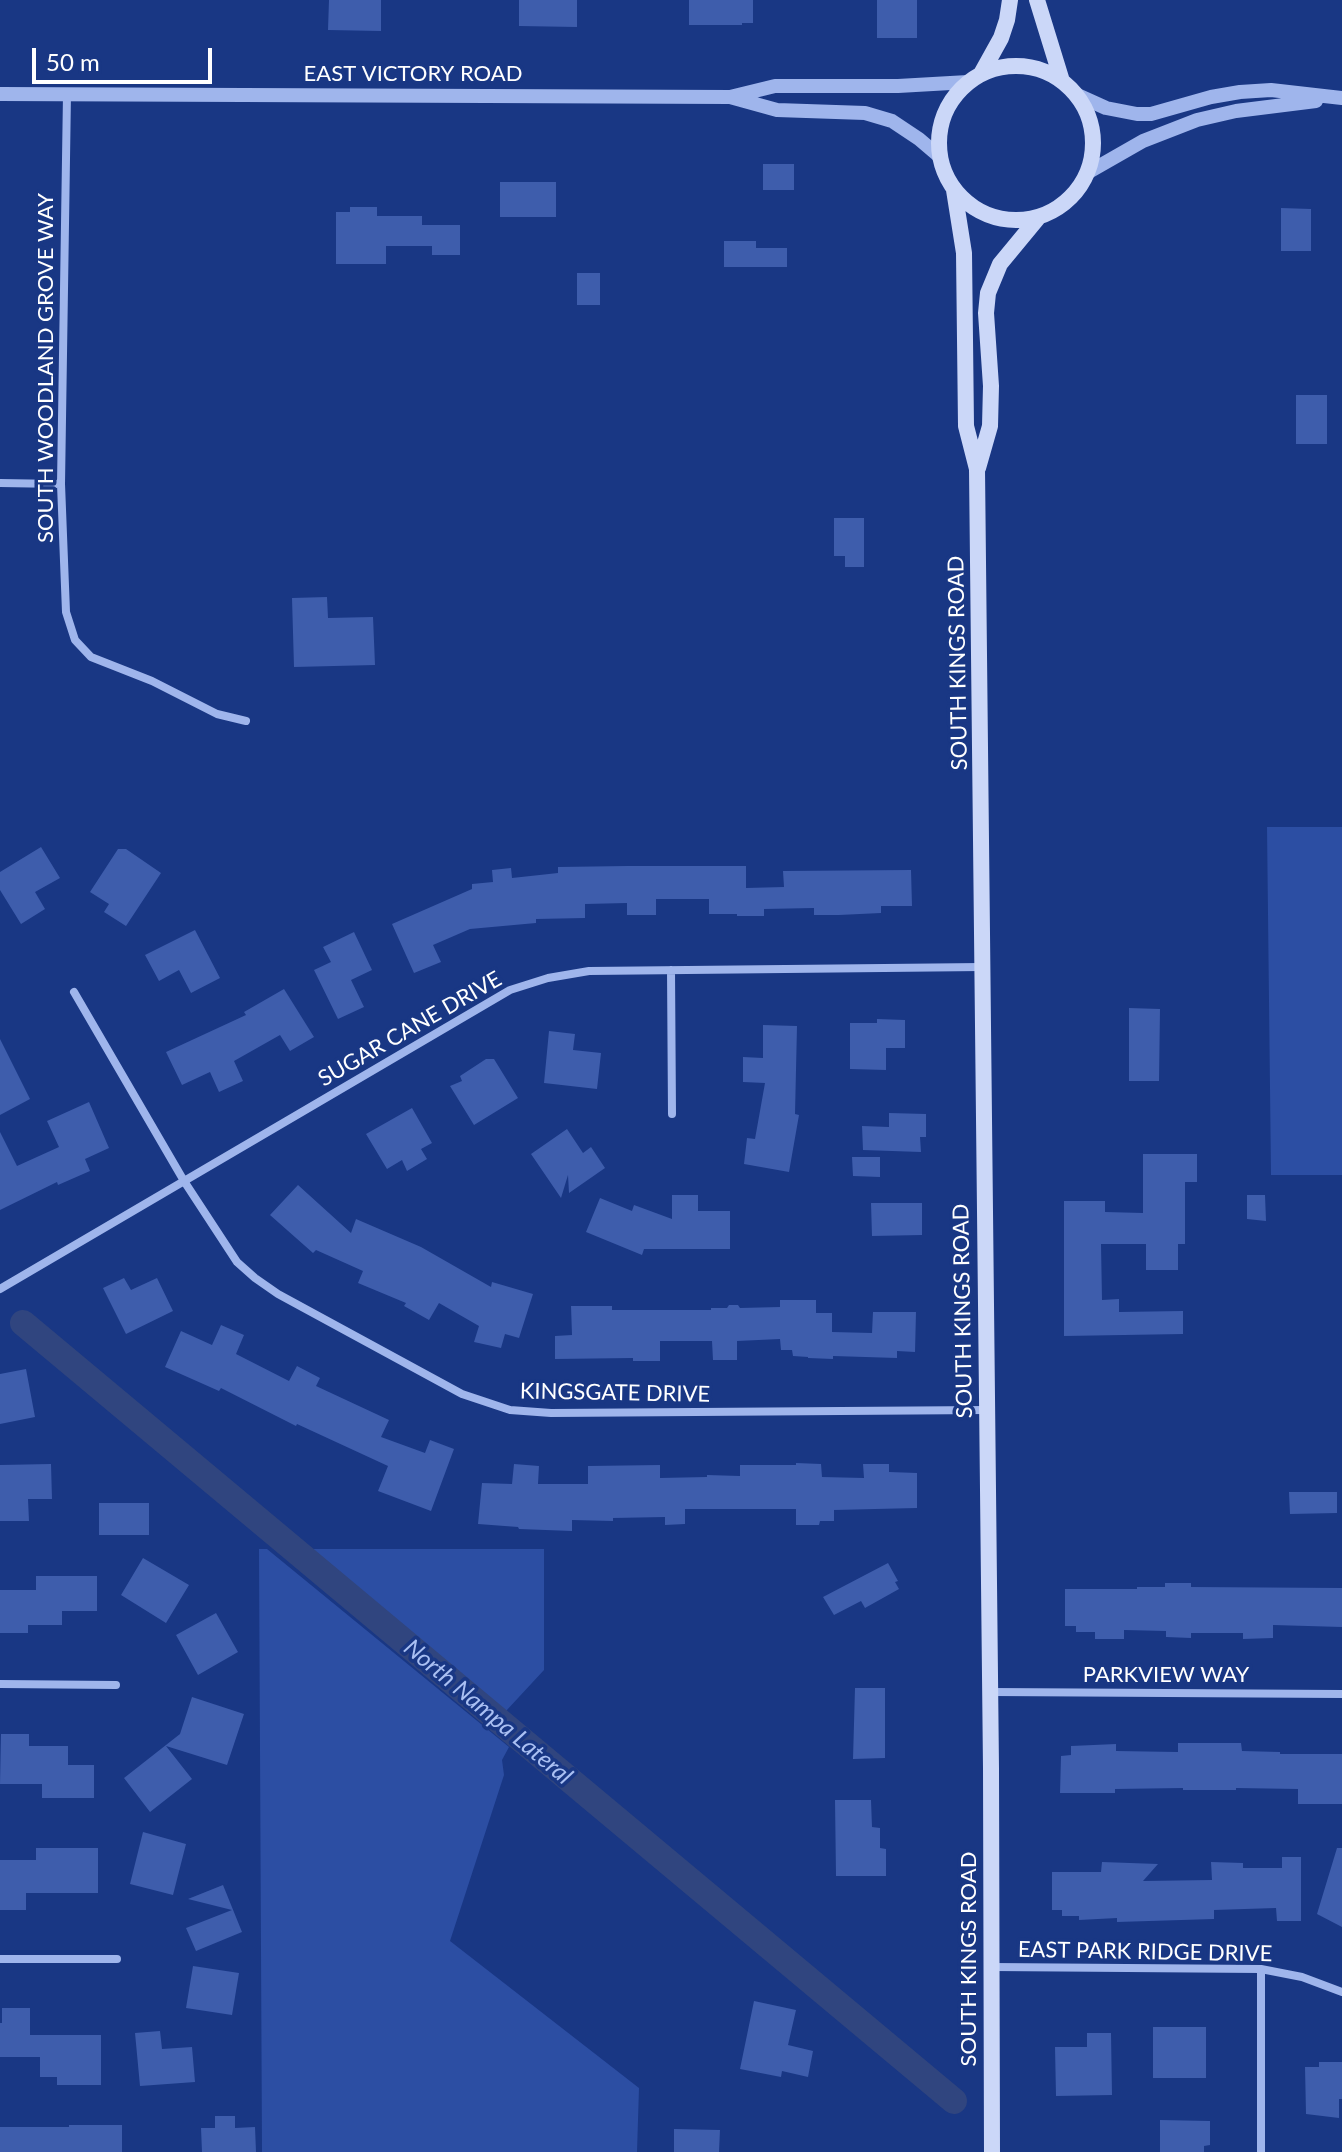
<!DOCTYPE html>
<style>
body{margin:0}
#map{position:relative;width:1342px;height:2152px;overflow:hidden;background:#193784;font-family:Lato,sans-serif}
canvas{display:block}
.scale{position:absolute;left:32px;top:48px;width:180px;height:36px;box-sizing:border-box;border:4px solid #fff;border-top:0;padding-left:10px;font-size:24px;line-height:28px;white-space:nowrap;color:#fff;-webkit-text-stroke:6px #193784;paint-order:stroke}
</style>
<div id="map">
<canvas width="1342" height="2152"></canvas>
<div class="scale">50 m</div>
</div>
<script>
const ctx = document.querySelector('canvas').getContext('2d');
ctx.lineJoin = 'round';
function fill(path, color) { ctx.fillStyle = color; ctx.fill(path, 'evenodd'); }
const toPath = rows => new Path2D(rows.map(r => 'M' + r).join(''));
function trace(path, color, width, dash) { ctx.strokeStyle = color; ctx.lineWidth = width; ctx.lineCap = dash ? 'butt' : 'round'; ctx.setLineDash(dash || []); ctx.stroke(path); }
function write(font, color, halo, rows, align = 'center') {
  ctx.font = font + ' Lato,sans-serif'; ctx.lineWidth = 7; ctx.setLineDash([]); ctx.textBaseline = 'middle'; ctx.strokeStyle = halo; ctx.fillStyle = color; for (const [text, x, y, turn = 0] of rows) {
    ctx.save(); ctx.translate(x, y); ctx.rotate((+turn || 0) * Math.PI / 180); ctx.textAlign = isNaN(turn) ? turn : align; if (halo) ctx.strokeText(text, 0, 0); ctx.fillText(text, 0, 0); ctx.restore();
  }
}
fill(toPath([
 [1267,827,1342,827,1342,1175,1271,1175],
 [259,1549,267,1549,509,1747,502,1760,504,1775,450,1941,639,2088,637,2152,262,2152],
 [310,1549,544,1549,544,1670,506,1711]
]), '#2c4ea3');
trace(toPath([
 [23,1323,954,2101]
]), '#30457f', 26);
fill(toPath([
 [329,0,381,0,381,31,328,30],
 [519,0,577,0,577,27,519,26],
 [689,0,753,0,753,23,742,23,742,25,689,25],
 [877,0,917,0,917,38,877,38],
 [763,164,794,164,794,190,763,190],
 [500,182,556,182,556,217,500,217],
 [350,207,377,207,377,216,422,216,422,225,460,225,460,255,432,255,432,246,386,246,386,264,336,264,336,212,350,212],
 [1281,208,1311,209,1311,251,1281,251],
 [724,241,756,241,756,248,787,248,787,267,724,267],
 [577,273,600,273,600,305,577,305],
 [1296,395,1327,395,1327,444,1296,444],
 [834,518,864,518,864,567,845,567,845,556,834,556],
 [327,597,328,618,373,617,375,665,294,667,292,598],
 [41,847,60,878,35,892,45,909,21,924,0,890,0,872],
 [118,849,126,849,161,873,126,926,104,912,109,904,90,892],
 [627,866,746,866,746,888,784,887,783,871,911,870,912,906,881,906,881,913,839,915,814,915,814,908,764,909,764,916,737,916,737,914,709,914,709,899,656,899,656,915,627,915,627,903,585,904,585,918,536,919,536,923,470,929,433,945,441,962,414,973,392,924,472,889,472,884,493,882,492,870,511,868,512,878,558,873,558,867],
 [195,930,220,978,191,993,179,970,159,981,145,955],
 [354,932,372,970,351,980,364,1007,338,1019,314,970,331,962,323,947],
 [284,989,314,1037,290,1051,280,1035,234,1061,243,1081,219,1092,210,1072,182,1085,166,1052,246,1015,244,1012],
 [1129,1008,1160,1009,1159,1081,1129,1081],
 [877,1019,905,1020,905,1048,886,1048,886,1070,850,1069,850,1023,877,1023],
 [763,1025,797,1026,795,1114,799,1115,789,1172,744,1164,747,1138,755,1139,765,1083,743,1082,743,1057,763,1058],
 [549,1031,575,1034,573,1050,601,1053,597,1089,544,1083],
 [0,1039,30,1099,0,1115],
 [486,1059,494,1059,518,1098,474,1125,450,1086,462,1081,460,1076],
 [89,1102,109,1148,85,1159,90,1171,58,1185,57,1182,0,1210,0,1132,17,1166,59,1147,47,1121],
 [412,1108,432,1143,421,1149,427,1159,407,1171,402,1160,387,1169,366,1134],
 [889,1113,926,1114,926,1137,920,1137,921,1152,863,1150,862,1126,889,1127],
 [567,1129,583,1153,591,1147,605,1168,569,1193,568,1175,561,1198,531,1154],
 [1143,1154,1197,1154,1197,1182,1185,1182,1185,1244,1178,1244,1178,1270,1146,1270,1146,1244,1101,1244,1102,1300,1119,1299,1119,1312,1183,1311,1183,1334,1064,1336,1064,1201,1105,1201,1105,1212,1143,1213],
 [852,1157,880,1157,880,1177,853,1176],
 [298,1185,351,1233,356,1219,421,1247,491,1287,492,1282,533,1294,519,1338,505,1334,501,1348,474,1342,479,1326,439,1303,429,1320,404,1306,406,1303,358,1283,363,1271,316,1250,313,1253,270,1215],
 [672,1195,698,1195,698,1211,730,1211,730,1249,644,1249,642,1255,586,1232,600,1198,632,1211,634,1205,672,1219],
 [1247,1195,1265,1195,1266,1221,1247,1219],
 [871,1203,922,1203,922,1235,872,1236],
 [124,1278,131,1290,157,1278,173,1311,126,1334,103,1288],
 [780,1300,816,1300,816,1313,832,1313,832,1332,872,1333,873,1312,916,1312,915,1352,897,1351,897,1358,833,1356,833,1359,808,1358,808,1357,793,1356,792,1350,781,1350,780,1339,737,1341,737,1360,713,1360,712,1341,660,1341,660,1361,633,1361,633,1358,555,1359,555,1336,572,1335,571,1306,612,1306,612,1310,711,1310,711,1308,727,1308,729,1305,738,1305,740,1308,780,1307],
 [221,1325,244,1335,236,1354,289,1381,297,1366,320,1378,316,1386,389,1420,381,1437,425,1453,430,1440,454,1449,431,1511,378,1491,388,1466,297,1424,296,1426,221,1388,219,1391,165,1367,181,1331,212,1345],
 [26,1369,35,1417,0,1424,0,1374],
 [796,1463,821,1464,822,1477,864,1478,863,1464,889,1464,889,1472,917,1473,917,1508,834,1510,834,1521,820,1521,819,1525,796,1525,796,1509,685,1509,685,1524,665,1525,665,1517,613,1518,613,1521,572,1520,572,1531,519,1529,518,1527,478,1524,482,1483,512,1484,514,1464,539,1466,538,1484,588,1484,588,1466,660,1465,660,1478,707,1477,707,1475,740,1476,740,1465,796,1465],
 [51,1464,52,1499,28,1499,29,1521,0,1521,0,1465],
 [1289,1492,1337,1492,1337,1513,1290,1514],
 [99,1503,149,1503,149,1535,99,1535],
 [143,1558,189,1585,166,1623,121,1595],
 [888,1563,898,1581,895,1582,899,1589,865,1608,861,1601,834,1615,823,1597],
 [36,1576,97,1576,97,1611,62,1611,62,1625,28,1625,28,1633,0,1633,0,1590,36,1590],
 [1165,1583,1191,1583,1191,1587,1342,1588,1342,1627,1273,1625,1273,1638,1243,1639,1243,1633,1191,1633,1191,1638,1166,1637,1166,1631,1124,1630,1124,1639,1095,1639,1095,1632,1076,1632,1076,1626,1065,1626,1065,1589,1137,1589,1137,1587,1165,1587],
 [216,1613,238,1652,198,1675,176,1635],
 [855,1688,885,1688,885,1758,853,1759],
 [192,1697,244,1714,227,1765,166,1746,192,1779,150,1812,124,1778,180,1734],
 [1,1734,29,1734,29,1746,68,1746,68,1765,94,1765,94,1798,42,1798,42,1784,0,1784],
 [1178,1743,1241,1743,1242,1751,1280,1752,1280,1754,1342,1754,1342,1804,1298,1804,1298,1789,1236,1788,1236,1790,1183,1790,1183,1788,1115,1789,1115,1793,1060,1793,1061,1756,1071,1755,1071,1746,1116,1744,1116,1751,1178,1752],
 [835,1800,871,1800,872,1827,880,1828,880,1848,886,1849,886,1876,836,1876],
 [143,1832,186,1844,173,1895,130,1884],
 [36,1848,98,1848,98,1893,26,1893,26,1910,0,1910,0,1860,36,1860],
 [1337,1848,1342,1848,1342,1927,1317,1914],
 [1282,1857,1301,1857,1301,1921,1277,1921,1276,1908,1214,1910,1214,1919,1117,1922,1117,1918,1079,1920,1079,1916,1062,1916,1062,1910,1052,1910,1052,1872,1101,1872,1102,1862,1158,1864,1143,1881,1212,1880,1211,1862,1243,1863,1243,1868,1282,1868],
 [223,1885,242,1932,196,1951,186,1928,232,1910,188,1899],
 [193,1966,239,1973,232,2015,186,2008],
 [754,2001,796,2010,788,2045,813,2051,808,2077,782,2071,781,2077,740,2069],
 [2,2008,30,2008,30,2035,101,2035,101,2085,57,2085,57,2077,40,2077,40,2057,0,2057,0,2023,2,2023],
 [1153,2027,1206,2027,1206,2078,1153,2078],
 [160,2031,162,2049,192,2047,195,2082,140,2086,135,2033],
 [1087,2033,1111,2033,1112,2095,1056,2096,1055,2047,1087,2047],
 [1319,2062,1342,2062,1342,2099,1339,2099,1339,2118,1306,2114,1305,2067,1319,2067],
 [215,2116,235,2116,235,2128,255,2127,256,2152,202,2152,201,2128,215,2128],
 [1160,2120,1210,2121,1210,2145,1204,2146,1204,2152,1160,2152],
 [69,2125,122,2125,122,2152,0,2152,0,2127,69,2127],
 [674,2129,720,2130,719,2152,674,2152]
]), '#3e5dac');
trace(toPath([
 [67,94,61,484,66,612,75,640,91,657,152,681,217,714,246,721],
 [0,483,61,484],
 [671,970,672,1114],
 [74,992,184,1181,237,1262,255,1278,278,1294,462,1394,510,1410,551,1413,986,1410],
 [0,1289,510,990,548,978,589,971,982,967],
 [0,1684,116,1685],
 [991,1692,1342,1694],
 [0,1959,117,1959],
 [992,1967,1261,1969,1302,1977,1342,1992],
 [1261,1969,1261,2152]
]), '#9fb5ec', 8);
trace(toPath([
 [0,94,730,97,775,86,898,86,968,82],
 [1075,94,1106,108,1137,114,1151,114,1211,97,1240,92,1271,90,1342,98],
 [730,97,777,110,865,113,892,121,919,139,939,156],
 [1087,173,1143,141,1197,120,1236,111,1316,101]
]), '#9fb5ec', 14);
trace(toPath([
 [1037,0,1062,81],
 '939 143a77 77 0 1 1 154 0a77 77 0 1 1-154 0Z',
 [981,74,1001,38,1007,20,1010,0],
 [954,190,964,253,966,426,977,469,991,1768,992,2152],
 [978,468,990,426,991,386,986,313,988,293,1000,264,1038,218]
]), '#cbd7f8', 16);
write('22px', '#fff', '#193784', [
 ["EAST VICTORY ROAD",413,74],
 ["SOUTH WOODLAND GROVE WAY",46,368,-90],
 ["SOUTH KINGS ROAD",958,663,-91],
 ["SUGAR CANE DRIVE",410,1029,-30],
 ["SOUTH KINGS ROAD",963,1311,-91],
 ["KINGSGATE DRIVE",615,1393,1],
 ["PARKVIEW WAY",1166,1675],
 ["EAST PARK RIDGE DRIVE",1145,1952,1],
 ["SOUTH KINGS ROAD",969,1959,-90]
]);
write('italic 24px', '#aac0f3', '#193784', [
 ["North Nampa Lateral",488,1712,40]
]);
</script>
